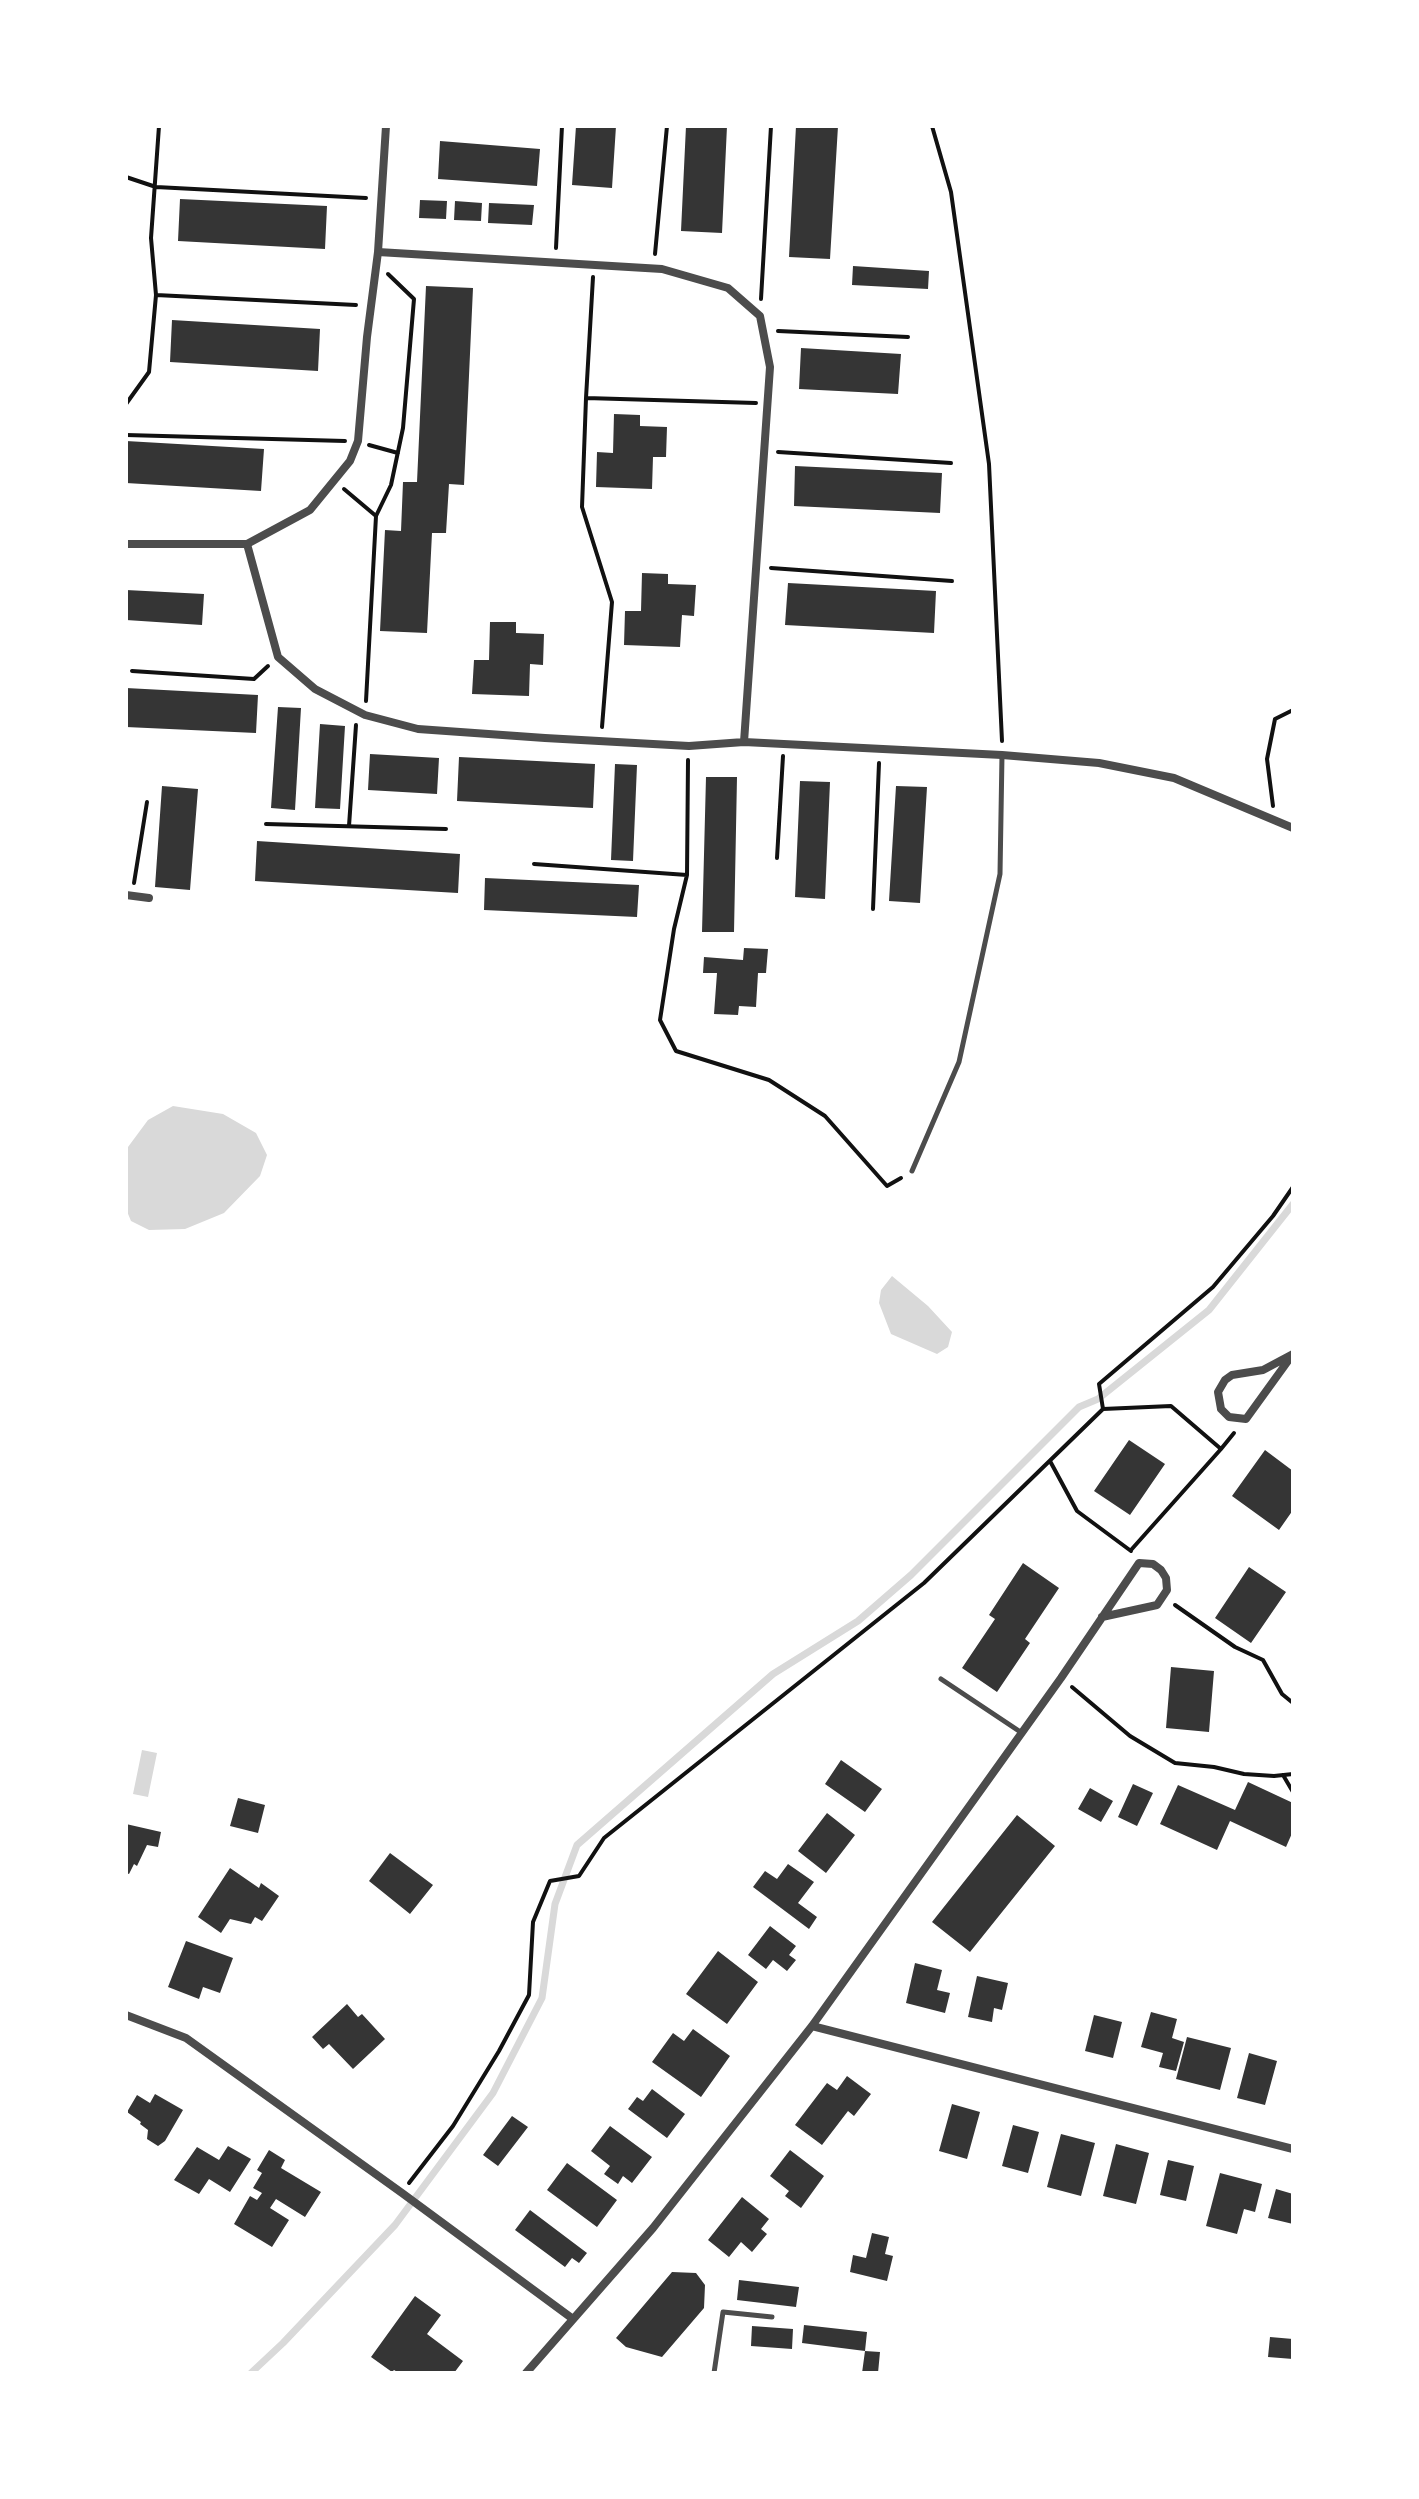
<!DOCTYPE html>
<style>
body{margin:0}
#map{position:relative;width:1419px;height:2499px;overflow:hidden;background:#fff;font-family:"PT Sans",sans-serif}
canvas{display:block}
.frame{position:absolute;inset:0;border:128px solid #fff;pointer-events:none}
</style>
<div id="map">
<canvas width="1419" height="2499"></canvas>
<div class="frame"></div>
</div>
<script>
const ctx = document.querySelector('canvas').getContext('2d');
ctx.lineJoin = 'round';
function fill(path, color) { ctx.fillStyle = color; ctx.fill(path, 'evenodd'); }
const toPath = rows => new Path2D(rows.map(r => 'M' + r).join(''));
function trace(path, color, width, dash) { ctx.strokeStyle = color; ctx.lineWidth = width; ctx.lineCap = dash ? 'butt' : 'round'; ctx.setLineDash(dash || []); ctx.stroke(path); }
fill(toPath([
 [173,1106,223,1114,256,1133,267,1155,260,1176,224,1213,185,1229,149,1230,131,1221,126,1209,126,1154,128,1147,148,1120],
 [892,1276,928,1306,952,1332,948,1347,937,1354,891,1334,879,1303,881,1290],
 [142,1750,157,1753,148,1797,133,1794]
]), '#d9d9d9');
trace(toPath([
 [251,2373,283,2343,395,2225,493,2093,542,1998,555,1904,577,1845,773,1674,858,1621,911,1575,1079,1407,1098,1399,1209,1310,1293,1204]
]), '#d9d9d9', 7);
fill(toPath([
 [576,126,616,126,612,188,572,185],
 [686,126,727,126,722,233,681,231],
 [796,126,838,126,830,259,789,257],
 [440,141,540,149,537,186,438,179],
 [180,199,327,206,325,249,178,241],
 [420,200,447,201,446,219,419,218],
 [455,201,482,203,481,221,454,220],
 [489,203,534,205,532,225,488,223],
 [853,266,929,271,928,289,852,285],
 [426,286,473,288,464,485,449,484,446,533,432,533,427,633,380,631,385,530,401,531,403,482,417,482],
 [172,320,320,329,318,371,170,362],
 [801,348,901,354,898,394,799,389],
 [614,414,640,415,640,426,667,427,666,457,653,457,652,489,596,487,597,452,613,453],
 [126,441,264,449,261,491,126,483],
 [795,466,942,473,940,513,794,506],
 [642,573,668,574,668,584,696,585,694,616,682,615,680,647,624,645,625,611,641,611],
 [788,583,936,591,934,633,785,625],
 [126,590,204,594,202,625,126,620],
 [490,622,516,622,516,633,544,634,543,665,530,664,529,696,472,694,474,660,489,660],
 [126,688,258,695,256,733,126,727],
 [278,707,301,708,295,810,271,808],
 [320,724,345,726,340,809,315,808],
 [370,754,439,758,437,794,368,790],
 [459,757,595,764,593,808,457,801],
 [615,764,637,765,633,861,611,860],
 [706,777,737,777,734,932,702,932],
 [800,781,830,782,825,899,795,897],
 [162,786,198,789,190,890,155,887],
 [896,786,927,787,920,903,889,901],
 [257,841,460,854,458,893,255,881],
 [485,878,639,885,637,917,484,910],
 [744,948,768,949,766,973,758,973,756,1007,739,1006,738,1015,714,1014,717,973,703,973,704,957,743,960],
 [1129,1440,1165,1464,1130,1515,1094,1491],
 [1265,1450,1293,1471,1293,1510,1279,1530,1232,1496],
 [1023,1563,1059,1588,1025,1639,1030,1643,997,1692,962,1668,995,1619,989,1615],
 [1249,1567,1286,1592,1251,1643,1215,1618],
 [1171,1667,1214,1671,1209,1732,1166,1728],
 [841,1760,882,1789,865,1812,825,1784],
 [1248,1782,1293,1803,1293,1831,1286,1847,1230,1821,1217,1850,1160,1824,1178,1785,1235,1810],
 [1133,1784,1153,1793,1137,1826,1118,1817],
 [1090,1788,1113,1801,1101,1822,1078,1809],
 [238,1798,265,1805,258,1833,230,1826],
 [827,1813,855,1835,826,1873,798,1851],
 [1017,1815,1055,1846,970,1952,932,1922],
 [126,1824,161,1832,158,1847,147,1845,137,1866,134,1864,129,1874,126,1873],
 [390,1853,433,1885,410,1914,369,1881],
 [788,1864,814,1882,798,1903,817,1917,809,1929,753,1887,765,1871,777,1879],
 [230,1868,259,1888,261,1883,279,1896,262,1921,255,1917,251,1924,230,1919,221,1933,198,1917],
 [770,1926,796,1946,789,1955,796,1960,787,1971,773,1960,766,1969,748,1955],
 [186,1941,233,1958,220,1993,203,1987,199,1999,168,1987],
 [718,1951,758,1982,727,2024,686,1994],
 [915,1963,942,1970,937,1990,950,1993,945,2013,906,2003],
 [977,1976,1008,1983,1002,2010,994,2008,992,2022,968,2017],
 [347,2004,358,2017,362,2014,385,2039,353,2069,329,2044,323,2049,312,2037],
 [1151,2012,1177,2019,1172,2038,1184,2042,1176,2071,1159,2067,1163,2053,1141,2047],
 [1094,2015,1122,2022,1113,2058,1085,2051],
 [693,2029,730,2056,701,2097,652,2062,673,2033,684,2041],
 [1187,2037,1231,2048,1220,2090,1176,2079],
 [1249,2053,1277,2061,1265,2105,1237,2098],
 [847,2076,871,2094,854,2116,848,2111,822,2145,795,2125,827,2083,837,2090],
 [652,2089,685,2114,667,2138,628,2109,637,2097,643,2101],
 [155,2094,183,2110,165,2141,158,2146,147,2139,148,2130,140,2124,141,2122,127,2112,137,2095,150,2103],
 [952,2104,980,2112,967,2159,939,2151],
 [512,2116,528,2127,498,2166,483,2155],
 [1013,2125,1039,2132,1028,2173,1002,2166],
 [610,2126,652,2157,632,2183,623,2176,618,2184,604,2174,610,2166,591,2151],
 [1061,2134,1095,2143,1081,2196,1047,2187],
 [1116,2144,1149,2153,1136,2204,1103,2196],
 [228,2146,251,2159,230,2192,209,2179,199,2194,174,2180,197,2147,219,2160],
 [269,2150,285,2160,281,2168,321,2192,305,2217,276,2199,270,2208,289,2220,272,2247,234,2224,250,2196,257,2200,262,2193,253,2188,262,2173,257,2170],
 [790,2150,824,2176,801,2208,785,2196,789,2191,770,2176],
 [1168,2160,1194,2166,1186,2201,1160,2195],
 [567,2163,617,2200,597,2227,547,2190],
 [1220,2173,1262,2184,1255,2212,1244,2209,1237,2234,1206,2226],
 [1276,2189,1293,2194,1293,2224,1268,2218],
 [742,2197,769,2219,761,2229,767,2234,752,2252,741,2242,729,2257,708,2240],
 [530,2210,587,2253,579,2263,572,2258,565,2267,515,2230],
 [872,2233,889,2237,885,2254,893,2256,887,2281,850,2272,853,2255,866,2258],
 [672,2272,696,2273,705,2285,704,2308,662,2357,626,2347,616,2338],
 [739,2280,799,2287,796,2307,737,2300],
 [415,2296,441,2315,427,2334,463,2361,454,2373,399,2373,394,2370,392,2372,371,2357],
 [804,2325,867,2332,865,2351,802,2343],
 [752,2326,793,2329,792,2349,751,2346],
 [1270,2337,1293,2339,1293,2359,1268,2357],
 [865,2351,880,2352,878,2373,862,2373]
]), '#353535');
trace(toPath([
 [932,126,951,192,989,464,1002,741],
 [126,177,156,187,366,198],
 [556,248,562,126],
 [655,254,667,126],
 [156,295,151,238,159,126],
 [761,299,771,126],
 [778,331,908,337],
 [586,398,593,277],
 [126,404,149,372,156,295,356,305],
 [126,435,345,441],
 [369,445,398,453],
 [778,452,951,463],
 [344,489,376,516],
 [771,568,952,581],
 [132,671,254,679,268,666],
 [366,701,376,516,391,485,403,428,414,299,388,274],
 [602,727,612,602,582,507,586,398,756,403],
 [688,760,687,875,674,929,660,1020,676,1051,769,1080,825,1116,887,1186,901,1178],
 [1273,806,1267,759,1275,719,1293,710],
 [266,824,446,829],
 [349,826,356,725],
 [777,858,783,756],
 [534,864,687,875],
 [134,883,147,802],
 [873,909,879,763],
 [1103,1409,1099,1384,1213,1287,1273,1216,1293,1187],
 [1221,1449,1234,1433],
 [1050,1461,1077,1511,1131,1551],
 [1175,1605,1235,1647,1263,1660,1282,1694,1293,1703],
 [1072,1687,1130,1736,1175,1763,1214,1767,1244,1774,1274,1776,1293,1774],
 [1283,1775,1293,1792],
 [409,2183,453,2126,499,2051,529,1995,533,1922,550,1881,579,1876,604,1838,924,1583,1103,1409,1171,1406,1221,1449,1131,1550]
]), '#111', 4);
trace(toPath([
 [912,1171,959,1062,1000,874,1002,755],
 [941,1679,1022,1733],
 [714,2373,723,2312,772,2317]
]), '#4c4c4c', 5);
trace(toPath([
 [378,252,662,269,728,288,760,316,770,367,744,742],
 [126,544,247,544,310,510,350,461,358,441,367,337,378,252,386,126],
 [247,544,278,657,315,689,365,715,418,729,545,738,689,746,744,742,1002,755,1099,763,1174,778,1293,828],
 [126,895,149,898],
 [1293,1354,1263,1370,1232,1375,1225,1380,1218,1392,1221,1409,1229,1417,1246,1419,1293,1354],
 [126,2015,186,2038,402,2193,573,2319],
 [812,2026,1293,2149],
 [526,2373,653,2228,812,2026,1061,1678,1139,1563,1153,1564,1161,1570,1166,1578,1167,1590,1157,1605,1102,1617]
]), '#4c4c4c', 8);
</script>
